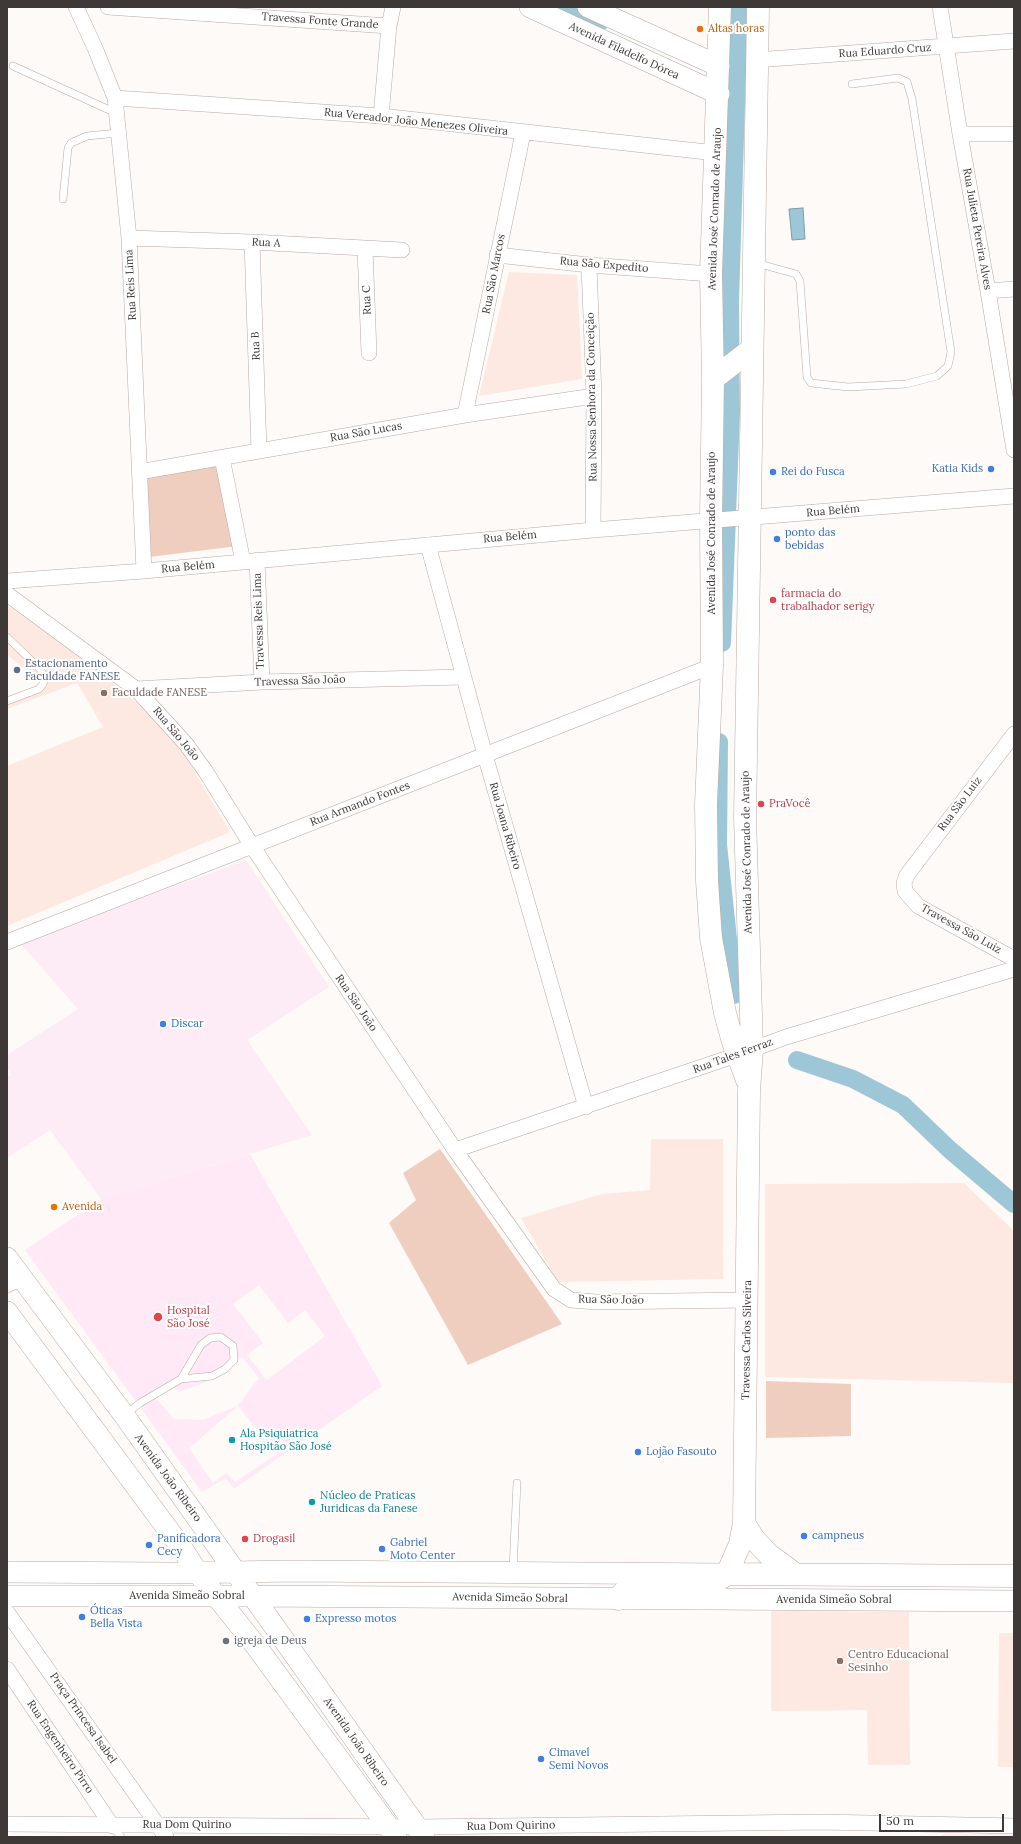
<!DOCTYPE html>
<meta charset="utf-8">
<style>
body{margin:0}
#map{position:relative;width:1021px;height:1844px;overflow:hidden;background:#fdfaf8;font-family:Lora,serif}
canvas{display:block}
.frame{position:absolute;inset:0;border:8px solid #3e3836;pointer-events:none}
.scale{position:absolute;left:879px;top:1814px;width:125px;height:18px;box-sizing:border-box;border:2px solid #3e3836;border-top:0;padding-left:5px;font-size:12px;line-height:14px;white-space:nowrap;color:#3e3836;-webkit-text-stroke:3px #fff;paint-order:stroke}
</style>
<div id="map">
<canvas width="1021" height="1844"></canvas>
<div class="frame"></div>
<div class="scale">50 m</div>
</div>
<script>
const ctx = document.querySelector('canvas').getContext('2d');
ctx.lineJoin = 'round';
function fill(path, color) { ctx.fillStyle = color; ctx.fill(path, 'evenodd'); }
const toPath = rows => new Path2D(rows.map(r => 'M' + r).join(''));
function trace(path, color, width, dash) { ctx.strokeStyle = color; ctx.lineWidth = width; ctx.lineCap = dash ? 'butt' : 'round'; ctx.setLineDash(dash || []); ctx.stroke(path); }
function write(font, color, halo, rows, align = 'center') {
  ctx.font = font + ' Lora,serif'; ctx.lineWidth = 4; ctx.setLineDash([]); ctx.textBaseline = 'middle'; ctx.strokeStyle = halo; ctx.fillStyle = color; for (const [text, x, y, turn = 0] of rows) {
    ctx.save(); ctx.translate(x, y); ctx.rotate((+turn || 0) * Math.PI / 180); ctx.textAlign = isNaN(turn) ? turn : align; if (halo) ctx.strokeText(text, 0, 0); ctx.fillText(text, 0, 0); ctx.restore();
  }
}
fill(toPath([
 [246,860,329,987,247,1040,312,1135,101,1199,50,1130,7,1158,7,1078,12,1074,7,1068,7,1055,78,1009,20,943],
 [1014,1833,1014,1837,940,1837,943,1834],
 [456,1836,788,1836,789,1837,457,1837]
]), '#fdebf5');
fill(toPath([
 [509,272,577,275,582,379,479,396],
 [7,605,83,658,155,718,183,752,230,832,7,926,7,766,103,727,77,683,7,709,7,701,47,685,7,655],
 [651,1139,723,1139,723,1279,558,1282,521,1218,602,1194,650,1190],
 [964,1183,1014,1231,1014,1383,765,1377,765,1184],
 [771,1611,909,1612,910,1765,868,1765,867,1710,771,1711],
 [999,1633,1014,1633,1014,1767,998,1767]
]), '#fde9e1');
fill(toPath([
 [250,1154,382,1386,234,1489,226,1478,202,1492,25,1250,101,1199],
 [259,1285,288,1323,305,1310,325,1336,267,1380,247,1355,263,1343,233,1304],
 [242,1357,259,1378,237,1406,203,1420,174,1419,152,1394,169,1383,179,1392,217,1378],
 [238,1406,277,1454,235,1482,226,1473,213,1483,189,1448]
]), '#ffe9f7');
fill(toPath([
 [227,462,238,546,149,557,141,472],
 [440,1149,562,1324,468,1365,389,1223,416,1200,403,1173],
 [766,1381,851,1384,851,1436,766,1438]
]), '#efcec0');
const water = toPath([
 [803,208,805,239,792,240,789,209,803,208]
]);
fill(water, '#9dc7d6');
trace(water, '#809ca6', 1);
trace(toPath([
 [568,7,600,22],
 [722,643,731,413,730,301,739,7],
 [719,742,718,845,734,995],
 [797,1060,853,1079,903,1105,950,1150,1014,1204]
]), '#9dc7d6', 18);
const lane = toPath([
 [13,66,116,113],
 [63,199,68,148,71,143,87,136,118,133],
 [756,263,796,274,800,281,807,377,811,383,848,387,906,384,937,376,948,366,951,352,912,99,907,82,898,78,852,84],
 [7,637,40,669,45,677,43,684,39,689,7,701],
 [125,1415,140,1403,181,1379,212,1376,225,1369,234,1360,233,1346,221,1337,210,1338,201,1345,181,1379],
 [513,1570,517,1483],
 [112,1826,121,1837]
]);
const street = toPath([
 [76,7,95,48,115,98,129,238,144,571],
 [108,7,389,26],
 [940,7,960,134,988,291,1014,450],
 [756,60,1014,41],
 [115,98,381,116,716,153],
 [381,116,389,26,393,7],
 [960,134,1014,134],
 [129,238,252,242,402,250],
 [252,242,259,451],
 [365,248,369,353],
 [497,255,589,265,711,274],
 [589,265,594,396,593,530],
 [988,291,1014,289],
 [465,415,523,133],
 [222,458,243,562],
 [139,472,465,415,594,396],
 [428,545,485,755,586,1107],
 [257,560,262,682],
 [7,581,144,571,593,530,1014,496],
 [7,594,136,689,186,744,206,772,252,846,455,1150,554,1289,571,1300,596,1302,747,1300],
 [136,689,262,682,463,677],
 [1014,734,907,875,904,883,905,891,918,906,1014,959],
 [7,942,712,666],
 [455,1150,737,1055,786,1037,1014,969],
 [7,1285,22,1278],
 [7,1612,166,1837],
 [7,1669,112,1826],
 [7,1824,417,1827,821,1822,1014,1826]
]);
const secondary = toPath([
 [530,7,719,94],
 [588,7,719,66],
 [7,1258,124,1415,424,1837],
 [7,1312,181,1547,198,1573,256,1646,396,1837],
 [7,1572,168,1573,293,1571,727,1574],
 [7,1596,251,1596,1014,1601]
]);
const primary = toPath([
 [720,7,711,274,713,379,711,520,712,666,706,804,707,881,711,938,725,1013,733,1042,747,1080],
 [758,7,745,817,752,1049,749,1091,744,1523,754,1539,768,1554,795,1574],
 [713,379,752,349],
 [727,1574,1014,1576],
 [618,1599,624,1592,639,1589,698,1588,711,1585,727,1574,740,1544,744,1523]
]);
trace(lane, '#b9aaa3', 8);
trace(street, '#b9aaa3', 16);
trace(secondary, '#b9aaa3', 22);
trace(primary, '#b9aaa3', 23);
trace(lane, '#fff', 7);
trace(street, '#fff', 15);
trace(secondary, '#fff', 21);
trace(primary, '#fff', 22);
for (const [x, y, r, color] of [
 [700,29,4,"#e8710a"],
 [991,469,4,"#3f7fe0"],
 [773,472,4,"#3f7fe0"],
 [777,539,4,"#3f7fe0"],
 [773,600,4,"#e0444e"],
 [17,670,4,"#5c6f8a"],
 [104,693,4,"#8d6e63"],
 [761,804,4,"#e0444e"],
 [163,1024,4,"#3f7fe0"],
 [54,1207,4,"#e8710a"],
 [158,1317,5,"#e0444e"],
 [232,1440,4,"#0f9aa8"],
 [638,1452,4,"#3f7fe0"],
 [312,1502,4,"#0f9aa8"],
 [804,1536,4,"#3f7fe0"],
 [245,1539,4,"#e0444e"],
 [149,1545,4,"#3f7fe0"],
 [382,1549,4,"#3f7fe0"],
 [82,1617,4,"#3f7fe0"],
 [307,1619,4,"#3f7fe0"],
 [226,1641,4,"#6b7280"],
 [840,1661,4,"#8d6e63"],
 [541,1759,4,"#3f7fe0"]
]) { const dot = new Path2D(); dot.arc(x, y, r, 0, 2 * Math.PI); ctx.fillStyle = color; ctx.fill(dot); trace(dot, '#fff', 1.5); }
write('11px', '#3e3836', '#fff', [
 ["Travessa Fonte Grande",320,21,4],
 ["Avenida Filadelfo Dórea",624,51,25],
 ["Rua Eduardo Cruz",885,51,-4],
 ["Rua Vereador João Menezes Oliveira",416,122,6],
 ["Avenida José Conrado de Araujo",715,209,-88],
 ["Rua Julieta Pereira Alves",977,229,80],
 ["Rua A",266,243,3],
 ["Rua São Expedito",604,265,5],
 ["Rua São Marcos",494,274,-79],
 ["Rua Reis Lima",131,285,-93],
 ["Rua C",367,300,-92],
 ["Rua B",256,346,-92],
 ["Rua Nossa Senhora da Conceição",592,397,-91],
 ["Rua São Lucas",366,432,-10],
 ["Rua Belém",833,511,-5],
 ["Avenida José Conrado de Araujo",712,533,-90],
 ["Rua Belém",510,537,-5],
 ["Rua Belém",188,567,-5],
 ["Travessa Reis Lima",259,621,-92],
 ["Travessa São João",300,681,-2],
 ["Rua São João",176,734,50],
 ["Rua Armando Fontes",360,804,-21],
 ["Rua São Luiz",960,804,-53],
 ["Rua Joana Ribeiro",505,826,74],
 ["Avenida José Conrado de Araujo",747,852,-91],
 ["Travessa São Luiz",961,929,29],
 ["Rua São João",356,1003,56],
 ["Rua Tales Ferraz",733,1056,-20],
 ["Rua São João",611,1300,1],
 ["Travessa Carlos Silveira",747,1340,-89],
 ["Avenida João Ribeiro",168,1478,54],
 ["Avenida Simeão Sobral",187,1596],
 ["Avenida Simeão Sobral",510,1598,1],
 ["Avenida Simeão Sobral",834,1600],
 ["Praça Princesa Isabel",83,1718,55],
 ["Avenida João Ribeiro",356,1742,55],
 ["Rua Engenheiro Pirro",60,1747,56],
 ["Rua Dom Quirino",187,1825],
 ["Rua Dom Quirino",511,1826,-1]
]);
write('11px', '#c56008', '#fff', [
 ["Altas horas",708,29],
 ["Avenida",62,1207]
], 'left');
write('11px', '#366cbe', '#fff', [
 ["Katia Kids",983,469,"right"],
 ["Rei do Fusca",781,472],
 ["ponto das",785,533],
 ["bebidas",785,546],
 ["Discar",171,1024],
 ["Lojão Fasouto",646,1452],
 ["campneus",812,1536],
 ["Panificadora",157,1539],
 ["Cecy",157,1552],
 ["Gabriel",390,1543],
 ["Moto Center",390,1556],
 ["Óticas",90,1611],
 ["Bella Vista",90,1624],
 ["Expresso motos",315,1619],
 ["Cimavel",549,1753],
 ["Semi Novos",549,1766]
], 'left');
write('11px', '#be3a42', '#fff', [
 ["farmacia do",781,594],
 ["trabalhador serigy",781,607],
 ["PraVocê",769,804],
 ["Hospital",167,1311],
 ["São José",167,1324],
 ["Drogasil",253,1539]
], 'left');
write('11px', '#4e5e75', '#fff', [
 ["Estacionamento",25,664],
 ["Faculdade FANESE",25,677]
], 'left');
write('11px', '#785e54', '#fff', [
 ["Faculdade FANESE",112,693],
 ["Centro Educacional",848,1655],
 ["Sesinho",848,1668]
], 'left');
write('11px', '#0d838f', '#fff', [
 ["Ala Psiquiatrica",240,1434],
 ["Hospitão São José",240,1447],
 ["Núcleo de Praticas",320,1496],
 ["Juridicas da Fanese",320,1509]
], 'left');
write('11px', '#5b616d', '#fff', [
 ["igreja de Deus",234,1641]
], 'left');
</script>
